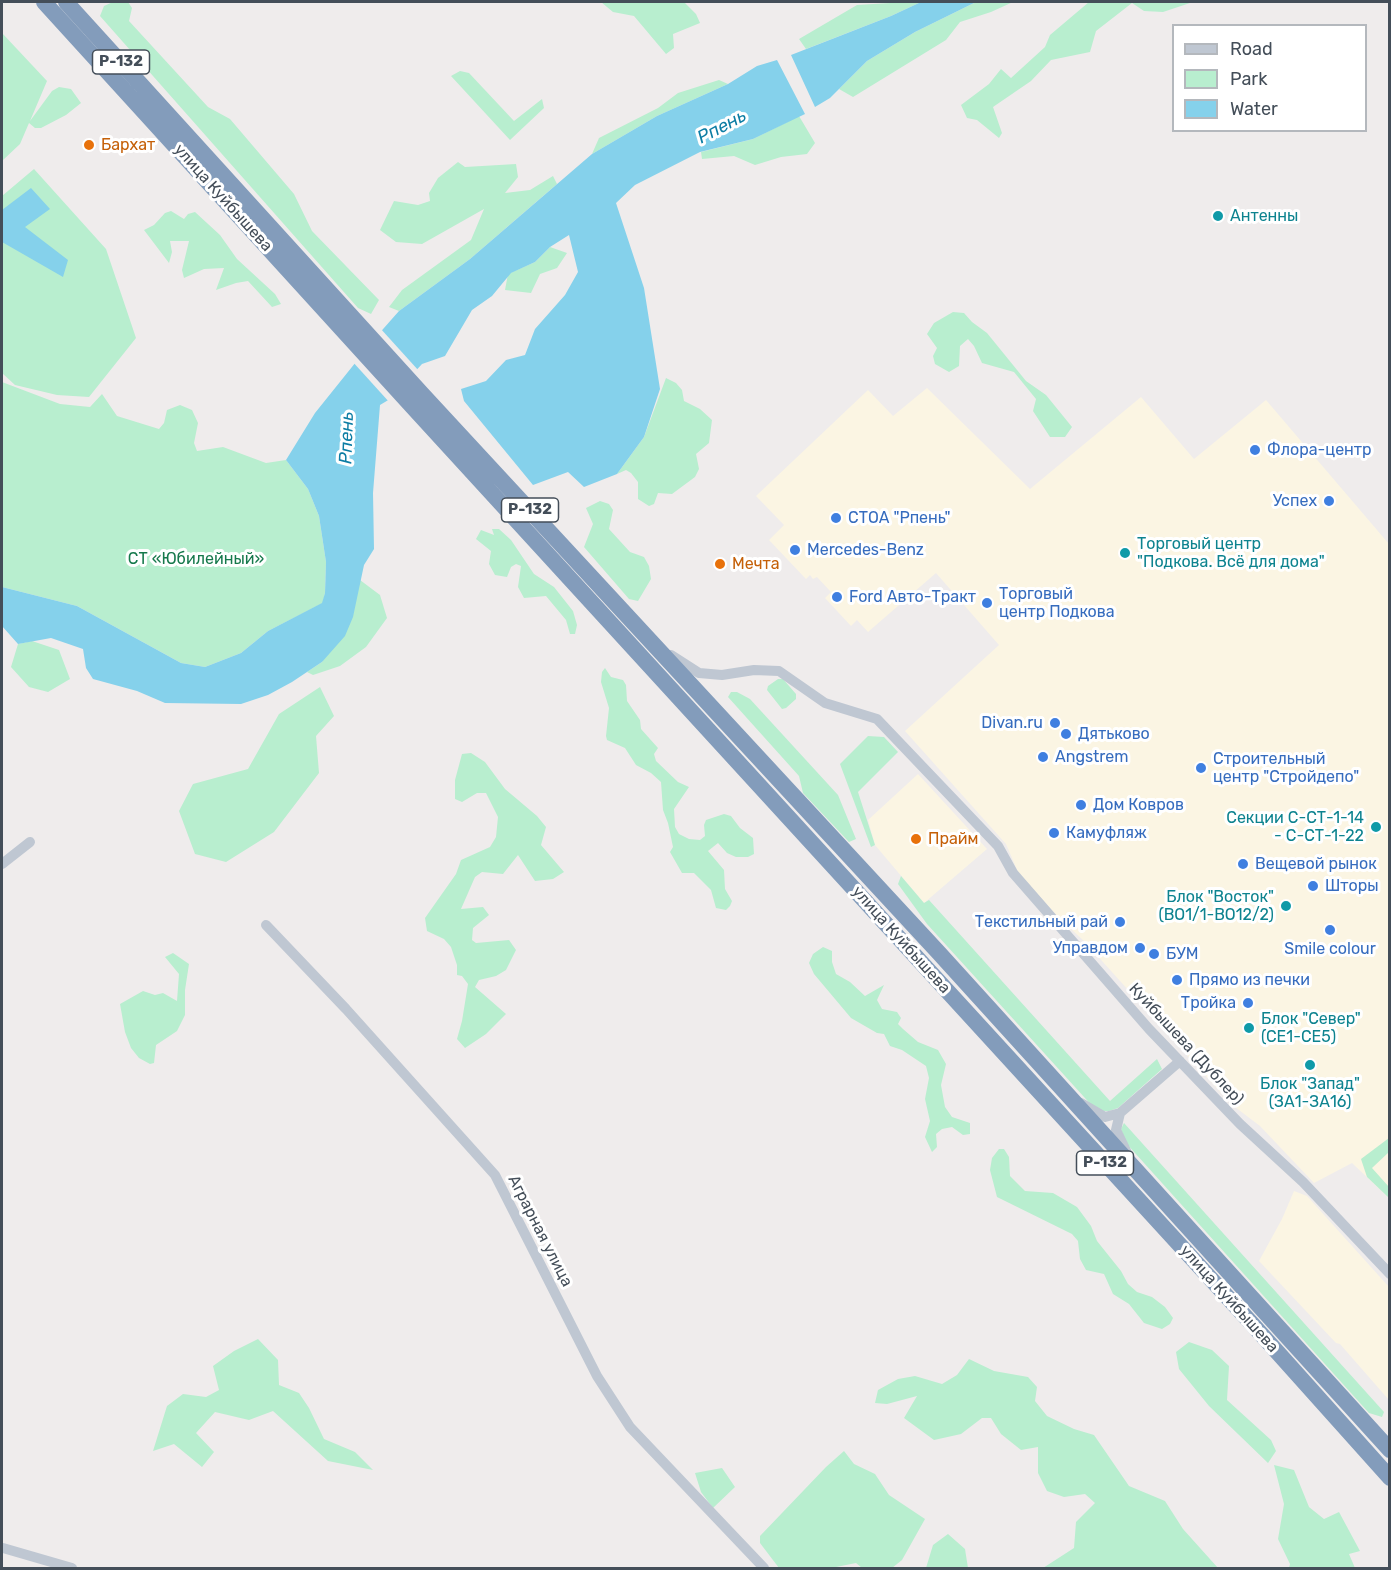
<!DOCTYPE html>
<meta charset="utf-8">
<style>
body{margin:0}
#map{position:relative;width:1391px;height:1570px;overflow:hidden;background:#efecec;font-family:Rubik,sans-serif}
canvas{display:block}
.frame{position:absolute;inset:0;border:3px solid #444e59;pointer-events:none}
.legend{position:absolute;left:1172px;top:24px;width:195px;height:108px;box-sizing:border-box;background:#fff;border:2px solid #b4b8bd;margin:0;padding:8px 10px;list-style:none;font-size:18px;color:#444e59}
.legend li{display:flex;align-items:center;gap:12px;height:30px}
.legend b{width:30px;border:2px solid #b4b8bd}
</style>
<div id="map">
<canvas width="1391" height="1570"></canvas>
<div class="frame"></div>
<ul class="legend">
<li><b style="height:8px;background:#bfc7d2"></b>Road</li>
<li><b style="height:16px;background:#b8eecf"></b>Park</li>
<li><b style="height:16px;background:#85d1eb"></b>Water</li>
</ul>
</div>
<script>
const ctx = document.querySelector('canvas').getContext('2d');
ctx.lineJoin = 'round';
function fill(path, color) { ctx.fillStyle = color; ctx.fill(path, 'evenodd'); }
const toPath = rows => new Path2D(rows.map(r => 'M' + r).join(''));
function trace(path, color, width, dash) { ctx.strokeStyle = color; ctx.lineWidth = width; ctx.lineCap = dash ? 'butt' : 'round'; ctx.setLineDash(dash || []); ctx.stroke(path); }
function write(font, color, halo, rows, align = 'center') {
  ctx.font = font + ' Rubik,sans-serif'; ctx.lineWidth = 6; ctx.setLineDash([]); ctx.textBaseline = 'middle'; ctx.strokeStyle = halo; ctx.fillStyle = color; for (const [text, x, y, turn = 0] of rows) {
    ctx.save(); ctx.translate(x, y); ctx.rotate((+turn || 0) * Math.PI / 180); ctx.textAlign = isNaN(turn) ? turn : align; if (halo) ctx.strokeText(text, 0, 0); ctx.fillText(text, 0, 0); ctx.restore();
  }
}
fill(toPath([
 [927,388,1030,489,1141,397,1194,459,1266,400,1389,544,1389,1198,1352,1163,1314,1183,1260,1126,1231,1104,1084,941,1059,918,1018,872,1006,844,905,731,999,645,936,573,868,632,857,620,851,626,825,598,831,592,817,577,813,579,810,575,806,579,769,540,784,525,756,496,868,390,893,416],
 [918,774,987,849,924,903,875,845,868,820],
 [1294,1191,1307,1196,1389,1287,1389,1400,1340,1344,1336,1343,1259,1261,1282,1219]
]), '#fbf5e3');
fill(toPath([
 [113,2,128,2,132,8,129,21,208,107,230,119,294,194,312,231,379,300,371,314,358,308,100,16,104,6],
 [601,2,684,2,696,14,700,23,673,34,674,48,666,54,634,16,613,12],
 [894,2,921,2,891,16,806,49,799,39,857,5,890,3],
 [976,2,1013,2,991,12,960,22,946,40,853,97,839,89,867,61,915,32],
 [1089,2,1193,2,1163,12,1144,11,1132,3,1096,31,1090,52,1051,60,1031,81,993,107,1002,133,999,138,977,120,967,118,961,105,989,84,1001,69,1011,78,1045,47,1050,35],
 [2,33,47,81,30,121,52,91,59,87,71,89,81,103,66,115,41,128,35,128,29,123,20,144,2,161],
 [460,71,469,73,514,121,542,99,544,108,510,140,451,76],
 [719,80,728,84,657,116,592,154,599,138,658,108,678,93],
 [799,116,815,143,807,154,781,157,755,165,734,156,702,159,701,152,753,139],
 [458,162,465,167,516,164,518,177,505,193,530,190,553,176,557,184,470,259,399,311,389,307,402,290,471,240,484,209,422,244,396,242,380,230,394,201,418,205,430,201,429,193,438,178],
 [34,169,106,249,136,338,89,397,57,395,15,385,2,373,2,196],
 [171,211,184,219,188,214,195,212,220,235,237,259,275,294,281,304,272,307,248,281,236,283,216,290,224,268,204,269,184,278,182,270,189,241,170,241,172,252,169,263,144,230,154,225,165,213],
 [550,247,567,253,557,268,540,274,531,293,505,290,508,274,535,262],
 [953,312,964,313,972,322,987,333,1026,381,1046,395,1072,427,1065,437,1050,437,1033,411,1036,399,1014,372,982,363,974,346,968,339,960,346,959,366,949,372,935,364,933,356,937,348,927,334,934,323],
 [666,378,676,383,682,390,684,401,700,409,712,420,709,443,696,454,699,469,695,477,672,494,658,493,654,504,649,506,638,499,638,482,631,473,626,470,617,474,644,437],
 [2,382,60,404,90,407,102,394,117,416,159,429,164,423,167,410,180,405,192,410,198,423,194,443,197,451,223,447,266,463,286,460,308,489,319,516,326,562,325,593,323,603,268,631,241,653,205,667,181,663,77,606,2,587],
 [600,501,609,504,613,510,609,529,630,552,644,557,649,566,651,579,638,601,629,599,584,547,593,524,586,508],
 [492,529,499,529,511,540,534,574,554,587,573,611,577,625,575,634,570,634,566,620,546,596,524,598,518,587,521,566,516,564,511,567,507,577,495,575,489,564,491,551,476,539,481,530,494,535],
 [360,580,380,595,387,618,366,647,340,666,313,675,307,672,322,662,358,589],
 [32,641,59,650,70,679,48,692,29,687,11,667,18,644],
 [605,668,611,677,623,680,626,685,627,701,640,720,641,729,658,748,654,754,656,761,678,782,689,787,674,809,675,827,679,834,689,839,700,840,705,836,704,825,706,820,724,814,731,816,740,828,753,838,754,854,748,857,736,857,727,853,718,843,708,851,724,870,725,889,732,901,730,906,726,910,716,908,711,890,694,873,682,873,670,852,673,847,668,823,663,810,661,782,651,773,636,765,625,748,607,740,606,736,609,708,601,682,602,672],
 [778,679,783,679,796,694,796,699,786,708,782,709,767,690,768,686],
 [320,687,334,716,316,736,319,773,274,832,226,862,195,854,179,811,193,784,248,769,279,714],
 [731,692,737,692,750,699,838,795,856,839,849,842,803,793,799,776,728,697],
 [868,736,884,737,898,752,858,792,875,845,871,847,840,764],
 [471,753,485,762,505,789,537,816,546,827,541,845,564,872,553,879,535,881,518,855,503,874,482,872,475,877,461,909,483,907,489,915,473,928,472,940,476,943,509,940,516,950,506,970,496,976,479,980,475,987,506,1014,486,1034,465,1048,457,1039,462,1021,468,984,462,976,457,975,457,965,451,947,444,939,427,931,425,918,456,874,461,860,490,847,496,837,498,817,486,793,477,793,462,802,455,799,455,780,462,754],
 [901,876,924,903,929,900,1110,1101,1157,1059,1162,1069,1118,1108,1109,1111,1100,1111,1094,1108,927,924,898,884],
 [823,947,832,951,832,962,836,974,850,982,865,996,884,985,877,1000,882,1009,897,1012,901,1018,898,1024,903,1029,918,1042,938,1050,946,1064,941,1085,945,1107,952,1117,970,1123,970,1134,963,1135,952,1127,942,1129,936,1134,937,1147,932,1152,925,1137,930,1121,925,1099,929,1078,926,1066,902,1050,890,1046,884,1034,877,1033,851,1018,814,974,809,963,813,954],
 [173,953,189,964,185,990,185,1015,177,1031,156,1045,154,1063,150,1064,139,1058,131,1048,125,1032,120,1004,143,991,155,995,163,993,177,1001,179,974,165,957],
 [1124,1123,1384,1412,1382,1417,1369,1413,1126,1143,1121,1129],
 [1389,1138,1389,1152,1372,1168,1389,1187,1389,1198,1367,1177,1361,1159],
 [999,1149,1004,1149,1009,1157,1010,1176,1025,1191,1053,1193,1077,1207,1091,1226,1097,1241,1121,1271,1128,1284,1137,1292,1152,1297,1165,1307,1173,1318,1170,1324,1162,1329,1144,1323,1129,1304,1113,1294,1104,1274,1086,1270,1080,1259,1078,1241,1072,1234,997,1197,990,1170,992,1158],
 [258,1339,278,1360,279,1385,299,1393,309,1408,324,1439,355,1452,373,1470,328,1461,273,1411,249,1420,215,1412,196,1433,214,1452,202,1467,174,1444,153,1451,167,1406,183,1394,206,1397,219,1390,213,1366,234,1351],
 [1189,1342,1212,1350,1229,1366,1227,1400,1271,1440,1276,1451,1268,1463,1209,1406,1179,1369,1176,1352],
 [969,1359,994,1371,1028,1377,1037,1387,1035,1401,1047,1416,1074,1429,1094,1435,1129,1486,1165,1501,1183,1529,1218,1568,1043,1568,1074,1548,1076,1522,1095,1503,1085,1494,1064,1497,1047,1491,1038,1473,1038,1447,1021,1450,1001,1434,991,1418,982,1418,961,1434,934,1440,904,1418,917,1396,887,1404,875,1403,878,1390,898,1379,915,1376,942,1384,957,1375],
 [844,1451,854,1464,875,1474,889,1495,925,1519,902,1560,892,1568,862,1568,856,1563,831,1568,779,1568,760,1543,760,1536,826,1467],
 [1274,1465,1294,1470,1309,1507,1324,1519,1339,1512,1360,1551,1349,1554,1355,1568,1289,1568,1290,1564,1278,1539,1284,1504],
 [722,1468,735,1487,713,1508,701,1492,695,1473],
 [948,1534,965,1549,968,1568,926,1568,933,1545]
]), '#b8eecf');
fill(toPath([
 [921,2,976,2,915,32,867,61,830,98,815,107,791,55,891,16],
 [777,60,805,114,753,139,700,152,635,185,616,203,644,288,660,389,644,437,617,474,584,487,568,472,533,485,464,401,461,389,486,381,506,360,525,355,535,329,565,295,578,272,569,235,550,247,535,262,511,273,492,296,472,310,445,356,422,364,390,399,380,405,373,493,374,549,364,565,353,617,345,636,322,662,292,682,268,695,241,704,165,703,137,691,93,679,86,668,83,649,51,638,18,644,2,626,2,587,77,606,181,663,205,667,241,653,268,631,322,603,325,593,326,562,319,516,308,489,286,460,315,413,376,337,399,311,470,259,592,154,657,116,728,84,757,66],
 [31,188,50,209,25,227,68,260,63,277,2,242,2,210]
]), '#85d1eb');
fill(toPath([
 [380,328,419,371,390,403,352,361]
]), '#efecec');
trace(toPath([
 [671,655,699,673,722,675,754,670,779,671,825,703,877,719,998,846,1013,873,1149,1029,1240,1124,1303,1182,1390,1274],
 [2,864,30,842],
 [266,925,346,1009,495,1175,597,1376,630,1427,764,1568],
 [1081,1103,1105,1117,1120,1113,1180,1061],
 [1120,1113,1116,1130,1128,1155],
 [3,1548,72,1568]
]), '#bfc7d2', 10);
trace(toPath([
 [44,2,410,404,1254,1326,1390,1478],
 [66,2,422,394,939,953,1390,1450]
]), '#839cbb', 16);
for (const [x, y, r, color] of [
 [89,145,6,"#e8710a"],
 [1218,216,6,"#0f9aa8"],
 [1255,450,6,"#3f7fe0"],
 [1329,501,6,"#3f7fe0"],
 [836,518,6,"#3f7fe0"],
 [795,550,6,"#3f7fe0"],
 [1125,553,6,"#0f9aa8"],
 [720,564,6,"#e8710a"],
 [837,597,6,"#3f7fe0"],
 [987,603,6,"#3f7fe0"],
 [1055,723,6,"#3f7fe0"],
 [1066,734,6,"#3f7fe0"],
 [1043,757,6,"#3f7fe0"],
 [1201,768,6,"#3f7fe0"],
 [1081,805,6,"#3f7fe0"],
 [1376,827,6,"#0f9aa8"],
 [1054,833,6,"#3f7fe0"],
 [916,839,6,"#e8710a"],
 [1243,864,6,"#3f7fe0"],
 [1313,886,6,"#3f7fe0"],
 [1286,906,6,"#0f9aa8"],
 [1120,922,6,"#3f7fe0"],
 [1330,930,6,"#3f7fe0"],
 [1140,948,6,"#3f7fe0"],
 [1154,954,6,"#3f7fe0"],
 [1177,980,6,"#3f7fe0"],
 [1248,1003,6,"#3f7fe0"],
 [1249,1028,6,"#0f9aa8"],
 [1310,1065,6,"#0f9aa8"]
]) { const dot = new Path2D(); dot.arc(x, y, r, 0, 2 * Math.PI); ctx.fillStyle = color; ctx.fill(dot); trace(dot, '#fff', 2); }
for (const [x, y, w] of [
 [121,62,57],
 [530,510,57],
 [1105,1163,57]
]) { const box = new Path2D(); box.roundRect(x - w / 2, y - 12, w, 24, 4.5); ctx.fillStyle = '#fff'; ctx.fill(box); trace(box, '#444e59', 1.5); }
write('bold 15px', '#444e59', null, [
 ["Р-132",121,62],
 ["Р-132",530,510],
 ["Р-132",1105,1163]
]);
write('16px', '#c56008', '#fff', [
 ["Бархат",101,145],
 ["Мечта",732,564],
 ["Прайм",928,839]
], 'left');
write('16px', '#444e59', '#fff', [
 ["улица Куйбышева",223,198,48],
 ["улица Куйбышева",901,940,48],
 ["Куйбышева (Дублер)",1186,1044,47],
 ["Аграрная улица",540,1231,63],
 ["улица Куйбышева",1229,1299,48]
]);
write('16px', '#0d838f', '#fff', [
 ["Антенны",1230,216],
 ["Торговый центр",1137,544],
 ["\"Подкова. Всё для дома\"",1137,562],
 ["Секции С-СТ-1-14",1364,818,"right"],
 ["- С-СТ-1-22",1364,836,"right"],
 ["Блок \"Восток\"",1274,897,"right"],
 ["(ВО1/1-ВО12/2)",1274,915,"right"],
 ["Блок \"Север\"",1261,1019],
 ["(СЕ1-СЕ5)",1261,1037],
 ["Блок \"Запад\"",1310,1084,"center"],
 ["(ЗА1-ЗА16)",1310,1102,"center"]
], 'left');
write('16px', '#366cbe', '#fff', [
 ["Флора-центр",1267,450],
 ["Успех",1317,501,"right"],
 ["СТОА \"Рпень\"",848,518],
 ["Mercedes-Benz",807,550],
 ["Торговый",999,594],
 ["центр Подкова",999,612],
 ["Ford Авто-Тракт",849,597],
 ["Divan.ru",1043,723,"right"],
 ["Дятьково",1078,734],
 ["Angstrem",1055,757],
 ["Строительный",1213,759],
 ["центр \"Стройдепо\"",1213,777],
 ["Дом Ковров",1093,805],
 ["Камуфляж",1066,833],
 ["Вещевой рынок",1255,864],
 ["Шторы",1325,886],
 ["Текстильный рай",1108,922,"right"],
 ["Управдом",1128,948,"right"],
 ["Smile colour",1330,949,"center"],
 ["БУМ",1166,954],
 ["Прямо из печки",1189,980],
 ["Тройка",1236,1003,"right"]
], 'left');
write('16px', '#16794c', '#fff', [
 ["СТ «Юбилейный»",196,559]
]);
write('italic 18px', '#0c7da4', '#fff', [
 ["Рпень",722,127,-28],
 ["Рпень",347,438,-88]
]);
</script>
